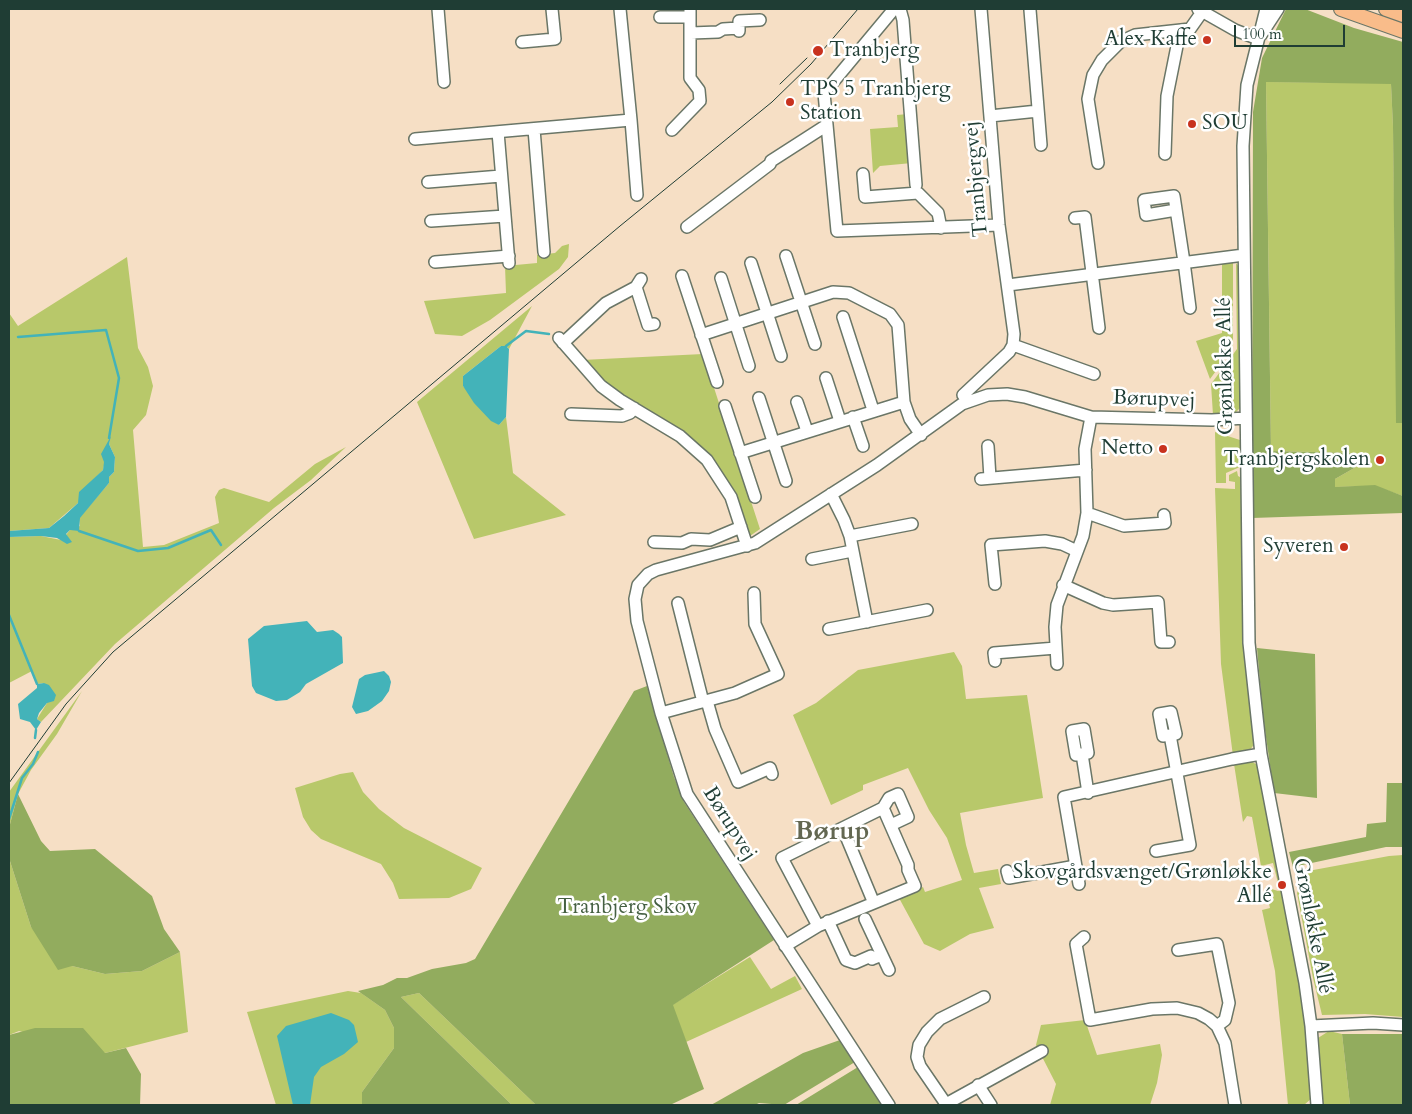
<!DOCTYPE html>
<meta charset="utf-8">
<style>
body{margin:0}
#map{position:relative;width:1412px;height:1114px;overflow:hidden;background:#f6dfc5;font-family:Cardo,serif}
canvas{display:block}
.frame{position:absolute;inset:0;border:10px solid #1f3d34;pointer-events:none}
.scale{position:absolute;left:1234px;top:25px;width:111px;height:22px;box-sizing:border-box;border:2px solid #1f3d34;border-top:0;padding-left:6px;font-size:15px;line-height:18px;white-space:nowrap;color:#1f3d34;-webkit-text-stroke:4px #fff;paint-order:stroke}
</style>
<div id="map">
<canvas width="1412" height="1114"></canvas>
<div class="frame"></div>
<div class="scale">100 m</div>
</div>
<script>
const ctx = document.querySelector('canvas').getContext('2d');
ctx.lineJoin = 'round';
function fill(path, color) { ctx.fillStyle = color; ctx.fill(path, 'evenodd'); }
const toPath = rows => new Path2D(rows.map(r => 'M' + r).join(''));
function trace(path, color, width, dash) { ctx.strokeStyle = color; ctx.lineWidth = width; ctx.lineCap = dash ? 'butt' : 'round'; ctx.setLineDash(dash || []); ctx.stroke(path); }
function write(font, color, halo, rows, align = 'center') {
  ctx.font = font + ' Cardo,serif'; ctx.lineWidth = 5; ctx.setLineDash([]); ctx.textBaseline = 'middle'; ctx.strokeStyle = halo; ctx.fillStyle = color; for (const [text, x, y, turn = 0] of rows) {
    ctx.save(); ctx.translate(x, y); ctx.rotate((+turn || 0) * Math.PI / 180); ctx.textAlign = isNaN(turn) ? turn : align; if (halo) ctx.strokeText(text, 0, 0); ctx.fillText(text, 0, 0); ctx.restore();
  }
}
fill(toPath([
 [1266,82,1391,83,1393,127,1397,423,1403,338,1403,496,1375,486,1335,487,1335,479,1356,467,1357,453,1271,451],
 [908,114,912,163,880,166,873,173,870,129,898,127,897,115],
 [569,244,568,257,559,269,490,320,462,336,435,334,424,301,506,293,505,266,537,263,537,255,555,253,562,246],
 [127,257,138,348,148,367,153,386,146,415,133,430,143,547,164,545,219,523,215,497,219,490,224,488,269,502,315,464,346,447,311,480,274,508,115,644,41,722,37,719,47,703,44,683,37,684,32,671,9,683,9,616,12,622,9,613,9,537,41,536,71,542,66,535,70,530,80,526,79,518,109,483,109,477,114,472,115,457,109,444,110,437,103,470,92,481,78,503,49,528,9,531,9,313,18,326],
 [1233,260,1233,348,1210,379,1196,341,1222,333,1222,261],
 [1236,263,1239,267,1241,407,1234,414,1213,415,1211,384,1237,349],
 [532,306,509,349,506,346,501,346,463,376,463,386,499,425,506,417,513,473,566,515,474,539,417,402],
 [703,354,760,529,750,536,731,486,716,463,701,447,681,431,616,392,582,360],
 [1215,432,1240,440,1240,467,1226,473,1226,483,1216,483],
 [1237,471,1238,476,1240,477,1242,501,1255,743,1250,750,1233,756,1221,664,1215,488,1235,489,1235,482,1229,481,1229,475],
 [954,652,962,666,966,699,1027,695,1043,798,960,813,966,845,974,873,998,869,1001,884,979,888,994,928,970,934,940,951,924,944,899,898,923,887,925,892,962,880,947,838,929,810,908,768,863,785,863,790,831,805,793,715,816,703,858,670],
 [82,691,57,734,31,770,18,794,9,828,9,792],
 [1250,761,1258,765,1282,887,1279,887,1273,863,1261,866,1252,817,1247,816,1243,822,1234,764],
 [353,772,363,792,379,809,404,828,482,868,471,889,449,898,399,899,393,883,381,864,321,839,311,830,303,817,295,788,340,774],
 [1403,855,1403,1017,1365,1014,1322,1015,1313,978,1297,893,1308,871,1389,856],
 [9,858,31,927,72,966,105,974,142,971,180,952,188,1032,105,1053,19,1031,9,1035],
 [1265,887,1278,891,1284,889,1307,1029,1312,1098,1304,1105,1288,1105,1275,971,1262,910,1270,908],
 [750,957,771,989,795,976,802,989,686,1042,672,1005],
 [348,991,361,993,385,1010,394,1028,394,1048,362,1092,362,1105,276,1105,247,1012],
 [419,993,536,1105,512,1105,401,997],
 [1085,1020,1097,1055,1160,1044,1162,1055,1157,1083,1150,1105,1050,1105,1056,1084,1036,1045,1041,1025],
 [1329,1031,1342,1034,1350,1105,1321,1105,1318,1038]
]), '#b8c86a');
fill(toPath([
 [1286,9,1305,9,1354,28,1403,42,1402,423,1396,423,1393,127,1391,84,1266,82,1271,451,1357,453,1356,467,1335,479,1335,487,1375,485,1403,496,1403,519,1403,513,1252,518,1253,112,1262,58],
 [1257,648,1315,654,1317,798,1274,793,1263,716],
 [647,686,674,777,684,802,774,940,673,1005,704,1089,670,1105,536,1105,419,993,401,997,512,1105,362,1105,362,1092,394,1048,394,1028,385,1010,358,991,383,985,397,978,407,978,432,969,466,963,475,959,634,691],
 [1387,783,1403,783,1403,847,1386,847,1293,867,1289,852,1366,837,1367,824,1386,822],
 [18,794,41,841,50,851,95,849,152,896,164,929,180,952,142,971,105,974,72,966,58,970,31,927,9,858,9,828],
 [35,1028,83,1028,105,1053,126,1048,141,1074,140,1105,9,1105,9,1035],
 [1342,1034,1403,1034,1403,1105,1350,1105],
 [840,1040,855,1062,784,1105,759,1103,755,1105,711,1105,803,1053],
 [858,1067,883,1105,796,1105]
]), '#92ac5e');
fill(toPath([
 [501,346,506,346,509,349,506,417,499,425,491,421,474,403,463,386,463,376],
 [111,436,109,444,115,457,114,472,109,477,109,483,80,518,79,531,70,530,66,534,72,542,67,544,57,538,41,536,9,537,9,531,49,528,64,516,78,503,79,492,103,470,104,462,101,454],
 [307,621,317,632,333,630,339,634,342,637,343,663,306,684,300,692,287,700,276,701,256,693,252,686,248,639,264,626],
 [384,671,389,676,391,682,389,691,382,701,368,711,356,714,352,707,359,679,365,675],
 [44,683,49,685,56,695,54,701,47,703,39,713,37,719,41,722,36,730,30,722,20,719,18,704,37,688,37,684],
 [331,1013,349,1020,354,1025,358,1042,344,1054,321,1067,314,1077,310,1105,293,1105,277,1036,286,1026]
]), '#43b3b9');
trace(toPath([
 [18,337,106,330,119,378,109,438],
 [506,346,526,331,549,334],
 [79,531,138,551,168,548,211,530,221,545],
 [9,615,37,684],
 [35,738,36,730],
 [9,819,22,778,33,764,38,752]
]), '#43b3b9', 2.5);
const minor = toPath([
 [438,9,444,82],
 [894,9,824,93,837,231,999,225],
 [900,9,903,20,916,185],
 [1198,9,1235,30,1258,39],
 [1266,9,1247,85,1243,146,1249,643,1261,754,1305,983,1311,1026,1317,1105],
 [1030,10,1041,145],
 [660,17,690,17],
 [739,31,739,21,760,20],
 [691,33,718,32,723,29,739,28],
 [1261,35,1278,9],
 [522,42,555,39,552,9],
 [990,116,1038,111],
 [631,120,637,195],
 [534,129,544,252],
 [672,130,700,101,699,90,690,78,690,9],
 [498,132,509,263],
 [415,139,631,120,620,9],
 [1165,154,1167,96,1180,31],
 [1098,163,1088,99,1093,75,1102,60,1120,42,1135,35,1190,29,1202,12],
 [863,174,865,197,918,193,938,213,941,228],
 [428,182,501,176],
 [1176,210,1146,215,1144,200,1174,196,1184,262,1190,308],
 [1075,218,1085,217,1099,328],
 [431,221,505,216],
 [687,227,770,164,771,161,827,125],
 [786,256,815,344],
 [435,262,509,256],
 [751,263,781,356],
 [682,276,717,382],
 [721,278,749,366],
 [1008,285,1244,255],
 [636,287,648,325,654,324],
 [843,317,873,410],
 [701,335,833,292,849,293,890,314,898,325,904,402,910,419,921,435],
 [559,338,601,386,620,400,680,436,707,460,731,497,747,546],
 [563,343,606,303,636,287,641,279],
 [1013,345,1094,374],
 [826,378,840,421],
 [963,395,1009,352,1013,345,1014,334,999,225,981,9],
 [759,398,786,481],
 [797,402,807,431],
 [725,406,755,497],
 [571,414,622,416,630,413,634,408],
 [853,417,863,446],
 [988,446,990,478],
 [740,453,904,402],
 [981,479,1086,470],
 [831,494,844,520,850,536,867,622],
 [1087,513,1124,526,1165,523,1164,515],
 [850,536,912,524],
 [654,542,682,543,691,539,710,540,741,527],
 [812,559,852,551],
 [995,584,991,545,1045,541,1062,544,1077,551],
 [1063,585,1103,603,1113,605,1158,602,1161,642,1169,642],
 [678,603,703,702],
 [829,629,927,610],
 [995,661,994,653,1056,648],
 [1057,664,1055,627,1057,605,1083,536,1087,513,1085,449,1091,417],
 [707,701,715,729,738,782,770,768,772,774],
 [661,713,735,693,778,674,755,624,754,593],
 [1082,754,1088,753,1084,729,1072,731,1076,755,1082,754,1088,793],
 [883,808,889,798,898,794,908,817,891,825],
 [843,829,873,901],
 [1156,851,1190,845,1170,735,1163,736,1159,714,1171,712,1176,734,1170,735],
 [1007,871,1009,878,1076,866],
 [1079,884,1064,797,1232,759,1261,754],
 [865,919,889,970],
 [828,921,846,960,855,963,871,956,872,959,882,955],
 [1084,937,1076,944,1090,1020,1152,1009,1177,1008,1198,1013,1209,1019,1217,1026,1225,1043,1235,1105],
 [785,946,818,926,915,886,908,870,908,865,883,808,782,858,818,926],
 [1178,950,1217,944,1229,1003,1225,1020,1217,1026],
 [1311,1026,1373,1023,1403,1025],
 [978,1085,991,1105],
 [946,1104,1042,1051],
 [889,1105,687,794,661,713,637,621,635,599,638,585,648,574,656,570,755,543,877,465,962,404,988,395,1007,394,1025,397,1091,417,1212,420,1246,418],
 [945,1105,946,1104,920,1066,917,1057,919,1045,927,1032,940,1019,984,997]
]);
const major = toPath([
 [1341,9,1403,31],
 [1386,9,1403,15]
]);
trace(minor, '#6a7667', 14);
trace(major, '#6a7667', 16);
trace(minor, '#fff', 11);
trace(major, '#f9bc8a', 14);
trace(toPath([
 [780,84,807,58],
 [9,783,66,704,113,652,620,226,772,102,811,64,858,9]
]), '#1f3d34', 1);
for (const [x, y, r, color] of [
 [1207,40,5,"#c8321e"],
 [818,51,6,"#c8321e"],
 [790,102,5,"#c8321e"],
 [1192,124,5,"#c8321e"],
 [1163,449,5,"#c8321e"],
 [1380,460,5,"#c8321e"],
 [1344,547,5,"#c8321e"],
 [1282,885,5,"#c8321e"]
]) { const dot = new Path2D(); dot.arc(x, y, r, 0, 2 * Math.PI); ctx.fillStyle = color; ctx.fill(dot); trace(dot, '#fff', 2); }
write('21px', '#1f3d34', '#fff', [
 ["Alex Kaffe",1197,40],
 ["Tranbjerg",829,51,"left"],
 ["TPS 5 Tranbjerg",800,90,"left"],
 ["Station",800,114,"left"],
 ["SOU",1202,124,"left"],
 ["Netto",1153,449],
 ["Tranbjergskolen",1370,460],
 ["Syveren",1334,547],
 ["Skovgårdsvænget/Grønløkke",1272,873],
 ["Allé",1272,897]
], 'right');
write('21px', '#1f3d34', '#fff', [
 ["Tranbjergvej",977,179,-95],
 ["Grønløkke Allé",1226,366,-91],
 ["Børupvej",1154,400,2],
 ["Børupvej",729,824,58],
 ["Grønløkke Allé",1312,926,79]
]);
write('21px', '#456042', '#fff', [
 ["Tranbjerg Skov",627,908]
]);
write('bold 26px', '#636751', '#fff', [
 ["Børup",832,833]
]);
</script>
